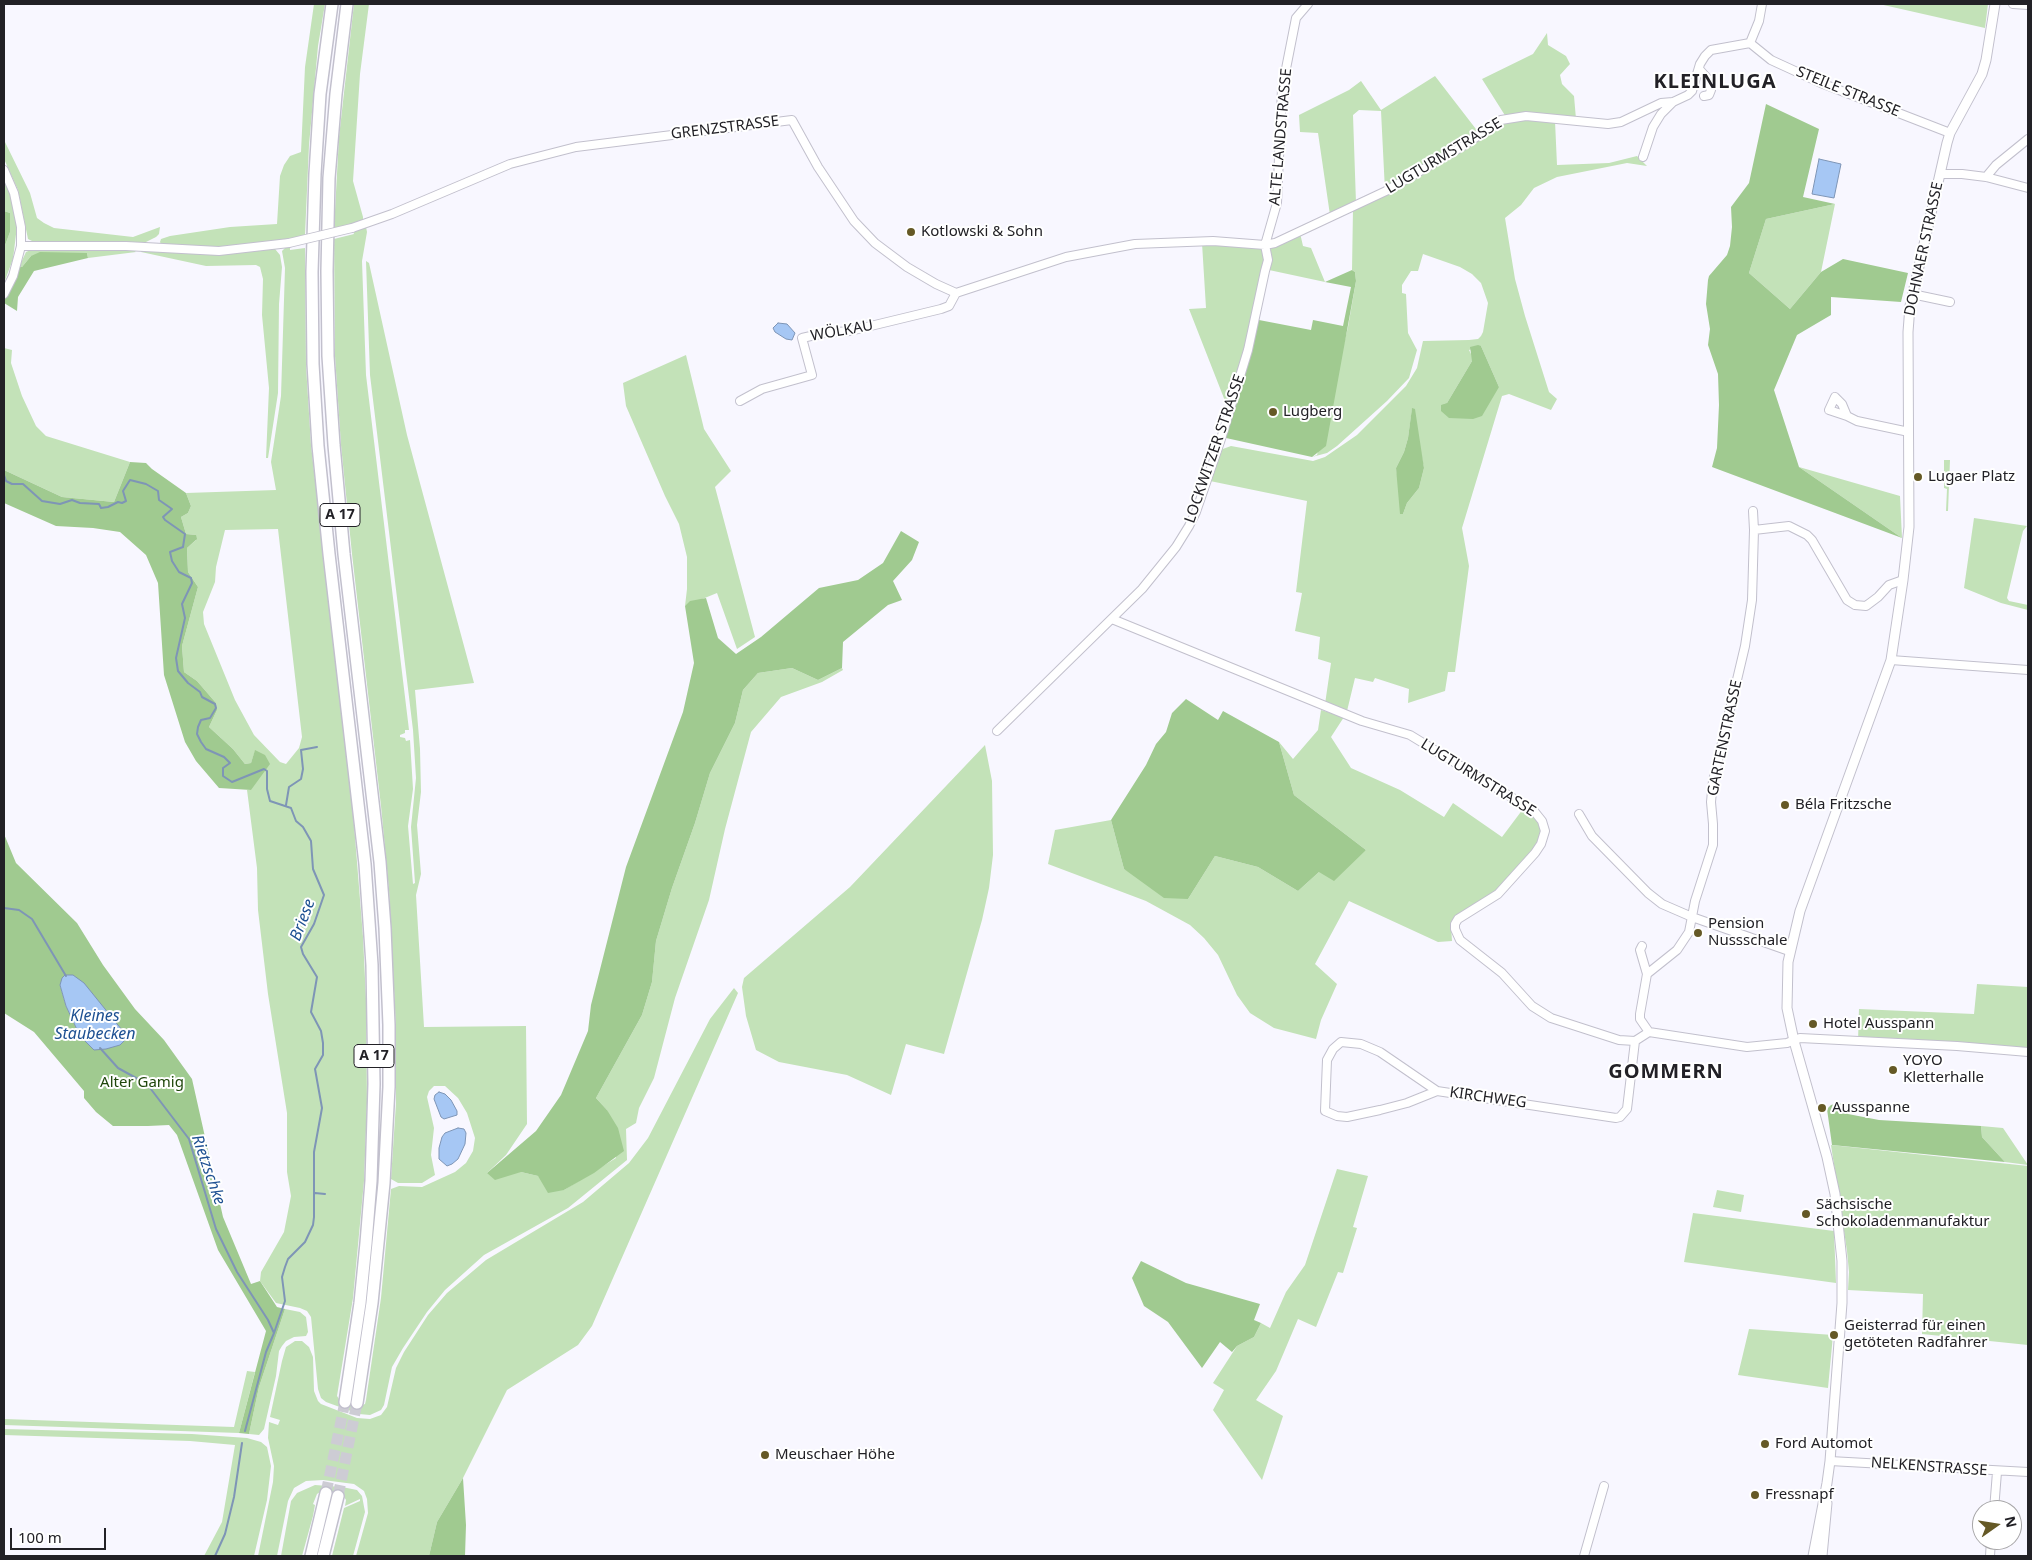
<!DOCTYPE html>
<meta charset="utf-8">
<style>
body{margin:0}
#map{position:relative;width:2032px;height:1560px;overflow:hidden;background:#f8f7ff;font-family:"Noto Sans",sans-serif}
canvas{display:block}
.frame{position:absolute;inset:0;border:5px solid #222126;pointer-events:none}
.north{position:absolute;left:1972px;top:1500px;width:50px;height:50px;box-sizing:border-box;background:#fff;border:1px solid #a7a6a8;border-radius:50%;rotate:77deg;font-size:14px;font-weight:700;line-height:20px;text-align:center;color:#222126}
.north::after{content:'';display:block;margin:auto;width:18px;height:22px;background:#655926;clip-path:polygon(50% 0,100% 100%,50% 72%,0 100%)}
.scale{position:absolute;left:10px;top:1528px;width:96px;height:22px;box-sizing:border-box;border:2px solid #222126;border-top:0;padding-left:6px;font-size:15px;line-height:18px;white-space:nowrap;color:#222126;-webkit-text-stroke:4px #fff;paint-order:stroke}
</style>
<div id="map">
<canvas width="2032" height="1560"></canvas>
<div class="frame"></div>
<div class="north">N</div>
<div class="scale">100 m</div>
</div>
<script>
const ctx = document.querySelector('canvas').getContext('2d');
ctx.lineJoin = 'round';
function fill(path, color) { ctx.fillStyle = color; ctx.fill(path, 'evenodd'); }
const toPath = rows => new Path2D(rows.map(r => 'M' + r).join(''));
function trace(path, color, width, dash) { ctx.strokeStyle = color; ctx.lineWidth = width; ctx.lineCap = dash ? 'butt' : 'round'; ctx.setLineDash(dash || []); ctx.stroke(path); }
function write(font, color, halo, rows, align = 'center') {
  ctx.font = font + ' "Noto Sans",sans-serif'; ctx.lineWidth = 4; ctx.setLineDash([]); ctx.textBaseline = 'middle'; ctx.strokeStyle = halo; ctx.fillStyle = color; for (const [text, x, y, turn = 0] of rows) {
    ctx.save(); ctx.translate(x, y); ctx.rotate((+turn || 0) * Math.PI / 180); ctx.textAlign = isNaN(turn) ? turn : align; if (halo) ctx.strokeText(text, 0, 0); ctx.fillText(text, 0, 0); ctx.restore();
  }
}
fill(toPath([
 [314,4,325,4,318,46,309,145,305,235,289,239,289,240,255,245,220,247,162,246,160,242,161,239,170,236,230,227,277,224,280,176,284,165,290,156,301,152,305,67],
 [354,4,369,4,360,74,353,181,363,217,363,220,334,229,339,137],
 [1879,4,1988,4,1985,28],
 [1547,33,1548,45,1566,56,1570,64,1560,75,1562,84,1574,96,1576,119,1506,117,1482,79,1533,54],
 [1435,76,1479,133,1385,191,1381,111,1359,110,1353,115,1356,203,1330,215,1318,133,1300,132,1299,115,1349,90,1361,81,1381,110],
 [1521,118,1555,121,1557,165,1609,163,1637,156,1647,166,1627,163,1557,177,1534,188,1521,205,1505,218,1515,279,1525,316,1549,392,1557,399,1551,410,1509,394,1502,396,1462,528,1469,566,1455,672,1448,672,1445,691,1408,703,1409,689,1375,678,1373,682,1355,678,1347,711,1325,704,1331,663,1318,659,1320,637,1295,631,1302,593,1296,592,1307,501,1210,481,1220,450,1231,446,1313,461,1325,457,1357,435,1406,386,1417,368,1423,341,1469,340,1478,339,1481,336,1483,332,1488,303,1481,283,1472,274,1460,267,1423,254,1418,271,1411,271,1402,285,1402,293,1406,294,1408,333,1417,350,1409,378,1387,401,1337,446,1327,453,1312,457,1317,455,1348,327,1356,281,1355,272,1352,270,1353,209,1499,123],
 [1481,346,1499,387,1441,405,1447,403,1472,361,1472,356,1469,350],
 [1412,409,1424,468,1419,488,1407,503,1403,514,1396,468,1404,452,1408,438],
 [4,140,30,193,37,218,44,223,54,228,133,237,160,227,159,234,156,237,142,244,34,242,28,239,18,190,4,159],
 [4,177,11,193,17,226,13,259,4,283,4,248,10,232,10,213,4,211],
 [1835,204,1821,272,1790,309,1749,273,1766,219],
 [366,227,367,232,362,261,366,375,409,730,405,730,405,733,400,735,400,737,405,738,406,741,410,740,413,789,408,826,413,884,415,883,411,827,416,778,413,730,370,375,366,261,369,263,407,435,474,683,415,690,420,749,421,792,417,825,421,874,416,895,424,1027,526,1026,527,1124,506,1155,487,1173,521,1172,538,1176,564,1190,616,1158,607,1110,596,1098,642,1015,652,982,656,941,672,888,695,823,710,773,735,723,743,690,758,673,792,668,818,680,842,668,843,670,822,682,781,697,751,732,725,829,709,900,675,998,654,1078,639,1108,636,1123,626,1129,627,1160,568,1208,484,1255,445,1290,427,1312,403,1348,392,1367,384,1405,381,1410,370,1415,359,1414,326,1402,321,1398,318,1389,311,1317,307,1311,300,1308,276,1303,260,1281,261,1272,284,1232,291,1196,287,1172,287,1113,268,994,258,910,257,868,247,790,251,790,255,751,251,763,245,764,233,749,209,727,217,710,216,703,197,681,184,672,182,646,198,587,188,572,187,548,196,540,196,535,186,534,181,517,188,513,191,506,186,493,276,490,271,462,281,396,285,268,282,251,286,247,290,247,290,250,305,248,306,366,311,445,353,812,363,937,366,999,367,1103,364,1181,353,1298,337,1396,341,1402,352,1403,360,1406,365,1404,366,1400,381,1298,391,1189,399,1186,422,1187,455,1172,466,1163,473,1151,475,1138,467,1113,458,1098,445,1086,434,1086,429,1091,427,1097,434,1128,431,1155,435,1175,422,1183,398,1183,391,1179,396,1103,396,1028,389,890,381,806,352,554,341,445,335,356,334,239,354,234,353,231],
 [278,529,302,737,299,748,286,764,280,762,254,735,235,700,204,624,203,612,215,582,216,567,225,530],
 [1300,233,1303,246,1311,248,1325,282,1269,270,1272,258,1270,247],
 [1202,243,1261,248,1265,259,1245,350,1227,406,1189,309,1206,308],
 [33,249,132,249,136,252,88,258,87,253,31,256,22,267,19,267,26,252],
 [275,249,280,255,282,267,279,304,278,393,268,458,266,458,269,388,262,315,263,279,260,267,256,265,206,266,141,252,142,250,218,254],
 [4,348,12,350,11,363,22,396,36,426,46,436,130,462,114,502,62,497,4,470],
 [686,355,704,429,731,471,715,487,755,637,737,649,717,593,685,606,687,589,687,557,679,524,665,496,626,406,623,383],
 [1944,460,1950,460,1948,511,1946,511,1947,489,1944,488],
 [1799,467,1900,496,1902,538],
 [1974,518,2027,526,2023,531,2007,598,2009,601,2028,605,2028,610,2001,603,1964,588],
 [1321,710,1344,717,1331,737,1351,768,1400,790,1444,817,1453,803,1502,837,1523,809,1538,820,1541,831,1539,843,1502,886,1488,898,1452,920,1451,925,1452,941,1438,942,1349,901,1315,964,1337,984,1321,1020,1316,1039,1274,1028,1250,1013,1237,995,1218,955,1204,938,1190,925,1146,901,1048,864,1055,830,1111,820,1124,869,1188,899,1215,856,1258,867,1298,891,1319,872,1366,850,1294,795,1279,742,1293,759,1318,730],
 [985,745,992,781,993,855,989,888,982,920,944,1054,906,1044,891,1095,847,1075,779,1062,756,1050,746,1016,742,987,744,978,850,887],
 [1977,984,2028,987,2028,1056,1858,1041,1859,1009,1974,1014],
 [734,988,738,993,592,1326,578,1345,507,1390,463,1478,437,1522,429,1556,356,1556,368,1513,367,1499,364,1491,354,1484,323,1480,306,1481,294,1488,288,1501,277,1556,258,1556,273,1482,274,1466,268,1438,269,1422,278,1425,280,1420,270,1417,282,1361,286,1347,295,1341,302,1341,309,1347,313,1357,314,1391,318,1401,321,1404,357,1418,370,1419,381,1415,387,1407,396,1368,404,1352,428,1315,447,1293,486,1260,583,1202,629,1163,648,1138,710,1019],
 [1981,1126,2003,1128,2028,1165,2005,1162,1982,1137],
 [1831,1145,2028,1166,2028,1345,1922,1334,1923,1294,1848,1290,1849,1272,1847,1251],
 [1337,1169,1368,1176,1353,1227,1357,1228,1343,1273,1338,1272,1316,1327,1298,1319,1276,1371,1256,1400,1283,1416,1262,1480,1213,1410,1224,1390,1213,1383,1237,1346,1254,1337,1261,1323,1270,1328,1286,1292,1305,1265],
 [1717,1190,1744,1195,1741,1212,1713,1207],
 [1693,1213,1834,1231,1836,1283,1684,1262],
 [285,1309,300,1312,306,1317,308,1332,306,1336,294,1337,286,1341,282,1346,279,1351,276,1376,264,1429,259,1435,249,1434,259,1387],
 [1749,1329,1833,1335,1828,1388,1738,1375],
 [247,1371,255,1372,239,1433,4,1425,4,1419,234,1427],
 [4,1429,192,1434,247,1438,261,1442,267,1447,271,1466,267,1500,254,1556,204,1556,222,1522,235,1445,190,1441,4,1435],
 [315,1485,342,1487,357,1490,362,1496,365,1512,353,1556,332,1556,344,1508,360,1501,360,1499,345,1506,346,1500,343,1495,333,1494,323,1490,317,1494,313,1504,315,1505,313,1516,302,1556,281,1556,291,1501,297,1493]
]), '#c3e2b8');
fill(toPath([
 [1766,104,1819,129,1803,197,1835,204,1766,219,1749,273,1790,309,1821,272,1843,259,1908,273,1901,302,1831,297,1831,315,1797,335,1774,390,1799,467,1902,538,1712,467,1717,448,1719,405,1718,374,1708,345,1710,329,1706,304,1708,280,1709,276,1727,255,1730,246,1732,227,1731,207,1749,183],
 [4,211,10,213,10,232,4,248],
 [40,252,87,253,88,258,34,271,18,297,17,311,4,303,4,298,19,267,22,267,31,256],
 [1352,270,1355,272,1356,281,1326,446,1312,457,1226,438,1224,433,1259,320,1311,330,1313,320,1343,326,1351,287,1325,282],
 [1478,345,1481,346,1499,387,1482,416,1473,419,1449,418,1441,411,1441,405,1447,403,1472,361,1470,347],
 [1412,408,1415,409,1424,468,1419,488,1407,503,1403,514,1400,514,1396,468,1404,452,1408,438],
 [130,462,146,463,152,469,186,493,191,506,188,513,181,517,186,534,196,535,197,539,187,548,188,572,198,587,182,646,184,672,197,681,216,703,217,710,209,727,233,749,245,764,251,763,255,750,265,755,270,764,251,790,219,788,196,761,185,742,164,675,158,583,146,555,120,532,93,528,56,526,4,503,4,470,62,497,114,502],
 [901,531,919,542,912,560,893,581,902,600,888,605,843,642,842,668,818,680,792,668,758,673,743,690,735,723,710,773,695,823,672,888,656,941,652,982,642,1015,596,1098,607,1110,618,1128,624,1151,594,1173,564,1190,548,1193,538,1176,521,1172,495,1180,487,1173,536,1131,561,1095,588,1031,591,1005,626,867,683,712,694,663,685,606,690,601,706,598,718,638,736,654,761,637,819,588,858,580,883,563],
 [1186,699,1218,720,1223,711,1279,742,1294,795,1366,850,1334,881,1319,872,1298,891,1258,867,1215,856,1188,899,1164,898,1124,869,1111,820,1146,765,1156,744,1166,732,1172,713],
 [4,834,16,863,77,923,103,965,135,1009,164,1040,192,1079,223,1217,251,1284,260,1281,277,1307,285,1309,259,1387,249,1434,239,1433,266,1331,218,1250,177,1135,169,1125,148,1126,113,1126,96,1112,84,1098,84,1091,34,1032,4,1013],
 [60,985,122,1030,125,1040,80,1036,66,1006],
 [1839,1103,1846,1106,1848,1114,1879,1120,1981,1126,1982,1137,2005,1162,1832,1145,1827,1109,1831,1105],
 [1141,1261,1186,1283,1260,1304,1254,1320,1261,1323,1254,1337,1237,1346,1232,1352,1220,1342,1202,1368,1168,1322,1144,1306,1132,1278],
 [463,1478,466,1525,465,1556,429,1556,437,1522]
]), '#a0ca90');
const water = toPath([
 [1819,159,1841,164,1834,198,1812,194,1819,159],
 [778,323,787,324,795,333,792,340,786,339,775,332,773,328,778,323],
 [65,975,73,975,84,983,122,1030,125,1040,120,1045,106,1049,94,1050,80,1036,66,1006,60,985,62,978,65,975],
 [439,1092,445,1094,451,1100,457,1111,457,1115,444,1119,441,1117,434,1099,435,1095,439,1092],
 [458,1128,464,1129,466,1133,465,1144,458,1159,452,1164,447,1166,439,1159,439,1148,442,1137,445,1133,458,1128]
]);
fill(water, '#a6c7f4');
trace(water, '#7e95b6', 1);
trace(toPath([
 [4,475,6,481,12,484,23,484,42,501,60,504,72,500,80,503,99,504,101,508,108,507,118,502,122,503,126,501,123,491,130,480,146,484,158,491,159,500,172,509,163,517,165,520,185,534,183,547,170,552,172,561,179,572,191,578,192,583,182,604,185,618,176,658,178,671,188,683,200,692,202,697,215,704,216,708,210,718,201,720,198,727,197,734,201,742,206,749,224,757,230,763,223,768,223,776,232,782,264,769,267,771,267,789,270,801,291,808,296,821,303,827,311,841,313,869,324,895,314,924,301,947,303,954,317,977,311,1012,321,1031,323,1043,323,1055,315,1069,322,1108,314,1152,314,1217,313,1225,305,1242,288,1259,285,1267,282,1277,285,1301,274,1333,266,1352,245,1431],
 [286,805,289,787,301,779,303,769,301,750,317,747],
 [4,908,19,910,32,919,66,976],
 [100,1048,118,1068,147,1084,189,1139,216,1229,237,1272,268,1320,274,1333],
 [315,1193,325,1194],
 [215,1556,225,1534,234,1497,242,1443]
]), '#7e95b6', 2);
trace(toPath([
 [326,1493,345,1402],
 [338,1496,357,1403]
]), '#cdccd4', 11, [11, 5.5]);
const minor = toPath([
 [2013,4,2028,5],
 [1750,43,1771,60,1821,83,1950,133],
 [1750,43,1759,21,1762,4],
 [1699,69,1709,80,1711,90,1709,95,1704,96],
 [1643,157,1653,127,1661,114,1673,102],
 [4,170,14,193,21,227,21,246,13,276,4,294],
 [1940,174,1962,174,1986,177,2028,188],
 [1986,177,1996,165,2028,139],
 [352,228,392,214,510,164,576,147,792,120,818,167,854,221,875,243,907,267,936,284,956,293,1066,257,1135,244,1213,241,1265,245,1275,243,1386,191,1463,146,1501,120,1526,116,1608,124,1621,122,1661,103,1673,102,1688,95,1692,91,1700,64,1705,56,1711,50,1750,43],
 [21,246,126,246,219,251,289,243],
 [1912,294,1950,302],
 [740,401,762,389,812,375,802,338,824,333,850,331,941,309,949,306,956,293],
 [1847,416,1829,410,1835,397,1842,404,1847,416,1857,421,1909,432],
 [1754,530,1789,526,1807,535,1812,540,1847,600,1855,605,1866,606,1878,597,1889,585,1903,580],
 [1112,619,1362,721,1410,735,1534,811,1542,821,1545,831,1541,844,1535,853,1498,894,1458,919,1455,924,1455,929,1460,940,1502,973,1532,1006,1551,1018,1619,1040,1635,1041,1649,1032,1747,1047,1787,1043,1800,1038,1957,1046,2028,1052],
 [1891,660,2028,670],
 [997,731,1142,589,1176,547,1189,526,1196,512,1220,442,1248,350,1265,271,1268,260,1265,245,1277,203,1282,89,1296,18,1308,4],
 [1579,814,1592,836,1648,893,1662,904,1692,917,1789,951],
 [1642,946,1640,950,1647,974,1640,1014,1640,1019,1649,1032],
 [1647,974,1677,950,1689,932,1695,901,1713,845,1713,824,1711,802,1713,781,1745,646,1752,600,1754,530,1753,511],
 [1437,1091,1380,1052,1361,1044,1341,1042,1333,1049,1327,1060,1325,1111,1337,1116,1347,1117,1380,1110,1407,1103,1437,1091,1616,1118,1620,1117,1627,1109,1635,1041],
 [1830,1461,2028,1472],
 [1994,1510,1997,1472],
 [1584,1556,1604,1486],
 [1990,1556,1991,1540]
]);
const major = toPath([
 [1813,1556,1827,1483,1830,1461,1842,1303,1842,1261,1835,1194,1827,1157,1794,1041,1787,1008,1788,962,1800,911,1891,660,1903,580,1909,527,1908,332,1910,306,1947,143,1950,133,1982,74,1986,60,1995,4],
 [1822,1556,1827,1503]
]);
const highway = toPath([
 [332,4,320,94,315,174,312,272,313,364,318,446,329,554,365,864,372,965,374,1084,371,1181,366,1243,360,1303,345,1402],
 [347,4,336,94,329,178,327,271,328,356,334,445,344,554,380,862,385,928,389,1025,389,1087,384,1183,372,1303,357,1403],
 [311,1556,326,1493],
 [323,1556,338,1496]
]);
trace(minor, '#c2c0cd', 10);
trace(major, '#c2c0cd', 11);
trace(highway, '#c2c0cd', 14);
trace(minor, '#fff', 8);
trace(major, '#fff', 9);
trace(highway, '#fff', 11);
const minorBridge = toPath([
 [289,243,352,228]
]);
trace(minorBridge, '#c2c0cd', 10, []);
trace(minorBridge, '#fff', 8);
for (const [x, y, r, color] of [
 [911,232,5,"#655926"],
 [1273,412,5,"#655926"],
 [1918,477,5,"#655926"],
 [1785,805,5,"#655926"],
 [1698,933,5,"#655926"],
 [1813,1024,5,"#655926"],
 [1893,1070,5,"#655926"],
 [1822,1108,5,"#655926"],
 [1806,1214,5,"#655926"],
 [1834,1335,5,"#655926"],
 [1765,1444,5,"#655926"],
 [765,1455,5,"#655926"],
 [1755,1495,5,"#655926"]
]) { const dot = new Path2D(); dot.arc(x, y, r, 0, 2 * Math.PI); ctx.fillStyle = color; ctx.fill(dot); trace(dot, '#fff', 2); }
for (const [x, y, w] of [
 [340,515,40],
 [374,1056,40]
]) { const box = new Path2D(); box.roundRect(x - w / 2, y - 11.5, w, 23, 4); ctx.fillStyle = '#fff'; ctx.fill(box); trace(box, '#222126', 1); }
write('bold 14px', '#222126', null, [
 ["A 17",340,515],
 ["A 17",374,1056]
]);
write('15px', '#222126', '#fff', [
 ["STEILE STRASSE",1848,92,22],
 ["GRENZSTRASSE",725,128,-7],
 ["ALTE LANDSTRASSE",1281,137,-85],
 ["LUGTURMSTRASSE",1444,156,-31],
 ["DOHNAER STRASSE",1924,249,-78],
 ["WÖLKAU",842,331,-10],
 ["LOCKWITZER STRASSE",1215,449,-71],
 ["GARTENSTRASSE",1725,738,-78],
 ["LUGTURMSTRASSE",1478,778,32],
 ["KIRCHWEG",1488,1098,8],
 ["NELKENSTRASSE",1929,1467,4]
]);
write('15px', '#222126', '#fff', [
 ["Kotlowski & Sohn",921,232],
 ["Lugberg",1283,412],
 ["Lugaer Platz",1928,477],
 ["Béla Fritzsche",1795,805],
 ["Pension",1708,924],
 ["Nussschale",1708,941],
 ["Hotel Ausspann",1823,1024],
 ["YOYO",1903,1061],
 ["Kletterhalle",1903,1078],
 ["Ausspanne",1832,1108],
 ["Sächsische",1816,1205],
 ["Schokoladenmanufaktur",1816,1222],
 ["Geisterrad für einen",1844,1326],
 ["getöteten Radfahrer",1844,1343],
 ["Ford Automot",1775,1444],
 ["Meuschaer Höhe",775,1455],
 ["Fressnapf",1765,1495]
], 'left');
write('15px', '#1f460b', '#fff', [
 ["Alter Gamig",142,1083]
]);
write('italic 16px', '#1d5092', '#fff', [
 ["Briese",303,920,-69],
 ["Kleines",95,1016],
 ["Staubecken",95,1034],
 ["Rietzschke",208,1170,71]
]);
ctx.letterSpacing = '1px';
write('bold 20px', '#222126', '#fff', [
 ["KLEINLUGA",1715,82],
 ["GOMMERN",1666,1072]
]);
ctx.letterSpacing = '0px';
</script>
